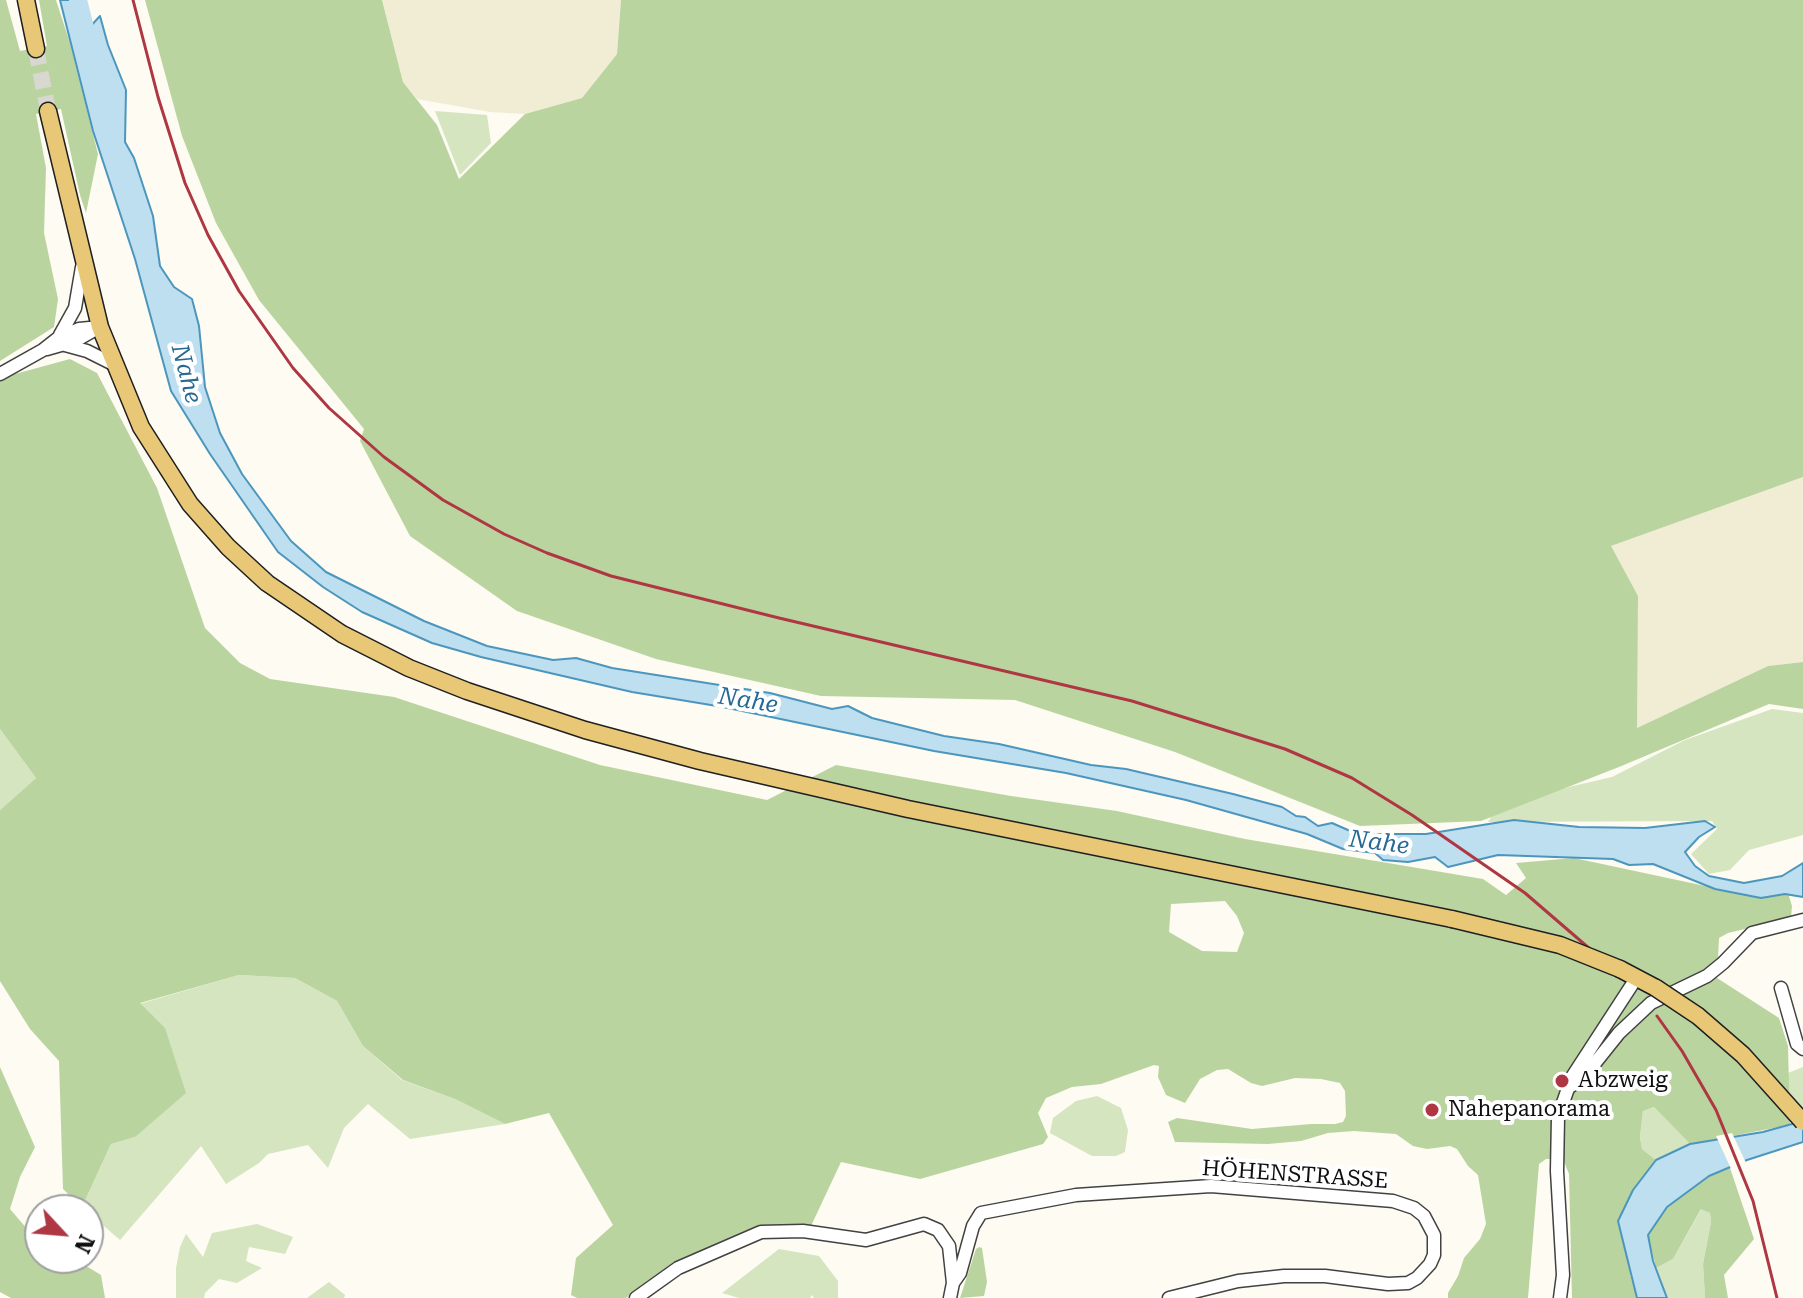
<!DOCTYPE html>
<meta charset="utf-8">
<style>
body{margin:0}
#map{position:relative;width:1803px;height:1298px;overflow:hidden;background:#fdfbf2;font-family:"Roboto Serif",serif}
canvas{display:block}
.north{position:absolute;left:24px;top:1194px;width:80px;height:80px;box-sizing:border-box;background:#fff;border:2px solid #9f9f9f;border-radius:50%;rotate:116deg;font-size:22px;font-weight:700;line-height:32px;text-align:center;color:#0f0f0f}
.north::after{content:'';display:block;margin:auto;width:28px;height:36px;background:#af3743;clip-path:polygon(50% 0,100% 100%,50% 72%,0 100%)}
</style>
<div id="map">
<canvas width="1803" height="1298"></canvas>
<div class="north">N</div>
</div>
<script>
const ctx = document.querySelector('canvas').getContext('2d');
ctx.lineJoin = 'round';
function fill(path, color) { ctx.fillStyle = color; ctx.fill(path, 'evenodd'); }
const toPath = rows => new Path2D(rows.map(r => 'M' + r).join(''));
function trace(path, color, width, dash) { ctx.strokeStyle = color; ctx.lineWidth = width; ctx.lineCap = dash ? 'butt' : 'round'; ctx.setLineDash(dash || []); ctx.stroke(path); }
function write(font, color, halo, rows, align = 'center') {
  ctx.font = font + ' "Roboto Serif",serif'; ctx.lineWidth = 8; ctx.setLineDash([]); ctx.textBaseline = 'middle'; ctx.strokeStyle = halo; ctx.fillStyle = color; for (const [text, x, y, turn = 0] of rows) {
    ctx.save(); ctx.translate(x, y); ctx.rotate((+turn || 0) * Math.PI / 180); ctx.textAlign = isNaN(turn) ? turn : align; if (halo) ctx.strokeText(text, 0, 0); ctx.fillText(text, 0, 0); ctx.restore();
  }
}
fill(toPath([
 [382,0,621,0,617,54,582,98,525,114,490,112,417,99,403,82],
 [1803,477,1803,662,1768,666,1637,728,1636,673,1611,546]
]), '#f1edd5');
fill(toPath([
 [435,111,487,115,491,143,460,175],
 [1772,709,1803,713,1803,835,1749,850,1730,870,1709,874,1691,854,1717,829,1712,821,1488,822,1500,803,1612,777,1685,740],
 [0,729,36,778,0,810],
 [239,975,295,978,337,1001,363,1046,402,1080,455,1099,505,1124,410,1139,368,1104,344,1128,328,1168,308,1145,268,1154,259,1163,226,1184,201,1146,120,1240,82,1207,111,1144,135,1137,139,1004],
 [1803,1067,1803,1120,1768,1088,1788,1073],
 [1097,1096,1121,1108,1128,1130,1125,1152,1116,1156,1092,1156,1050,1133,1053,1118,1076,1101],
 [1654,1107,1690,1144,1656,1160,1642,1149,1640,1137,1643,1111],
 [1702,1208,1710,1213,1711,1222,1703,1264,1705,1298,1667,1298,1656,1268,1673,1259],
 [257,1224,293,1237,285,1254,249,1247,246,1261,262,1268,237,1283,219,1279,205,1293,204,1298,176,1298,176,1268,180,1247,186,1234,203,1257,212,1233],
 [779,1249,819,1256,838,1281,838,1298,814,1298,812,1295,810,1298,739,1298,722,1293],
 [329,1282,345,1295,344,1298,307,1298]
]), '#d5e5bf');
fill(toPath([
 [0,0,6,0,20,51,47,46,39,0,56,0,70,43,98,154,86,213,80,195,61,109,36,114,46,168,44,233,58,299,54,327,0,361],
 [145,0,382,0,403,82,437,125,459,179,525,114,582,98,617,54,621,0,1803,0,1803,477,1611,546,1638,596,1637,728,1768,666,1803,662,1803,709,1769,704,1619,767,1481,821,1360,826,1175,752,1015,700,821,696,656,659,517,611,410,536,360,441,364,429,259,300,216,223,182,136],
 [70,359,97,373,157,488,205,628,240,663,270,679,394,697,600,765,767,800,836,765,1011,796,1117,811,1245,839,1483,879,1506,895,1526,878,1516,863,1574,858,1738,893,1788,893,1792,906,1791,918,1728,933,1719,938,1717,978,1779,1018,1788,1046,1790,1125,1690,1144,1654,1107,1643,1111,1640,1137,1642,1149,1656,1160,1650,1169,1630,1274,1637,1298,1572,1298,1569,1174,1563,1159,1546,1159,1539,1164,1528,1298,1448,1298,1448,1293,1458,1276,1464,1258,1480,1239,1486,1224,1478,1175,1468,1166,1457,1149,1450,1146,1427,1149,1413,1146,1396,1134,1354,1131,1328,1133,1301,1141,1268,1144,1175,1142,1168,1122,1177,1118,1252,1129,1311,1124,1335,1124,1343,1122,1346,1116,1345,1091,1340,1083,1321,1079,1295,1078,1262,1086,1251,1083,1228,1069,1217,1070,1200,1079,1185,1103,1166,1095,1158,1077,1159,1066,1154,1065,1101,1084,1072,1087,1046,1098,1038,1113,1048,1137,1043,1144,920,1179,841,1162,811,1226,785,1225,752,1229,662,1272,626,1298,577,1298,571,1295,576,1258,613,1225,549,1113,505,1124,455,1099,403,1080,363,1046,337,1001,295,978,239,975,140,1003,165,1028,186,1093,135,1137,111,1144,82,1207,63,1189,59,1061,30,1029,0,981,0,810,36,778,0,729,0,372,4,377],
 [1225,901,1237,916,1244,933,1237,952,1202,951,1169,932,1171,904],
 [0,1067,35,1147,20,1177,10,1209,28,1230,40,1238,40,1258,73,1258,101,1275,105,1298,11,1298,0,1292],
 [1730,1168,1754,1239,1724,1275,1728,1298,1705,1298,1703,1264,1711,1222,1710,1213,1701,1209,1673,1259,1656,1268,1648,1235,1667,1207,1709,1176],
 [979,1247,982,1248,987,1282,984,1296,960,1298,976,1249]
]), '#bad4a0');
const water = toPath([
 [60,0,75,0,88,29,100,16,108,45,126,90,125,142,134,158,153,216,160,266,174,287,192,299,199,326,205,387,220,433,242,474,291,541,326,572,424,621,487,646,553,660,576,658,612,668,770,693,832,709,848,706,872,718,944,736,999,744,1091,765,1126,769,1233,794,1282,807,1296,816,1305,817,1318,826,1332,823,1357,834,1426,834,1514,820,1579,827,1645,828,1705,821,1715,827,1699,837,1685,852,1695,866,1709,876,1744,883,1782,876,1803,863,1803,897,1785,894,1761,898,1715,889,1653,864,1629,865,1613,859,1498,855,1448,867,1435,857,1408,862,1383,860,1375,853,1343,849,1307,834,1186,800,1066,773,934,751,723,707,632,692,481,657,432,643,362,612,323,587,278,552,210,454,171,391,135,259,93,131,60,0],
 [1803,1121,1803,1142,1747,1160,1709,1176,1667,1207,1648,1235,1653,1261,1667,1298,1637,1298,1618,1221,1633,1190,1656,1160,1690,1144,1763,1132,1803,1121]
]);
fill(water, '#bddfef');
trace(water, '#4c96be', 2);
fill(toPath([
 [1732,1133,1747,1165,1732,1171,1716,1136]
]), '#fdfbf2');
trace(toPath([
 [78,0,87,36]
]), '#bddfef', 18);
trace(toPath([
 [36,49,48,111]
]), '#d9d8d0', 16, [16, 8]);
const minor = toPath([
 [60,335,75,308,82,267],
 [65,345,87,351,113,364],
 [47,349,75,341,96,329],
 [0,374,43,350,57,339,79,329,100,327],
 [1781,988,1797,1044,1803,1049],
 [1568,1088,1583,1078,1619,1033,1651,1003,1707,976,1723,963,1752,933,1803,920],
 [953,1283,960,1273,973,1226,981,1213,1076,1195,1211,1186,1393,1201,1414,1208,1424,1216,1434,1235,1434,1255,1430,1264,1417,1278,1408,1283,1388,1284,1325,1276,1284,1276,1238,1281,1169,1298],
 [636,1298,678,1268,761,1232,803,1231,866,1240,924,1224,938,1230,949,1246,953,1283,950,1298],
 [1560,1298,1563,1275,1557,1171,1558,1117,1572,1077,1637,977]
]);
const major = toPath([
 [26,0,36,49],
 [48,111,100,327,141,427,190,504,228,547,267,583,342,634,409,668,467,691,585,730,700,761,908,809,1452,919],
 [1620,969,1656,988]
]);
trace(minor, '#424242', 15);
trace(major, '#202020', 19);
trace(minor, '#fff', 12);
trace(major, '#e8c777', 16);
trace(toPath([
 [133,0,158,97,185,183,208,235,239,291,293,368,329,408,384,457,443,500,504,534,547,553,611,576,779,618,1132,701,1285,749,1352,778,1412,815,1525,893,1590,949],
 [1657,1016,1682,1051,1716,1110,1753,1201,1777,1298]
]), '#af3743', 3);
const majorBridge = toPath([
 [1452,919,1560,945,1620,969],
 [1656,988,1698,1016,1743,1055,1803,1122]
]);
trace(majorBridge, '#202020', 19, []);
trace(majorBridge, '#e8c777', 16);
for (const [x, y, r, color] of [
 [1562,1081,8,"#af3743"],
 [1432,1110,8,"#af3743"]
]) { const dot = new Path2D(); dot.arc(x, y, r, 0, 2 * Math.PI); ctx.fillStyle = color; ctx.fill(dot); trace(dot, '#fff', 3); }
write('22px', '#0f0f0f', '#fff', [
 ["Abzweig",1578,1081],
 ["Nahepanorama",1448,1110]
], 'left');
write('22px', '#0f0f0f', '#fff', [
 ["HÖHENSTRASSE",1295,1175,4]
]);
write('italic 24px', '#266993', '#fff', [
 ["Nahe",186,374,75],
 ["Nahe",748,701,9],
 ["Nahe",1379,843,7]
]);
</script>
